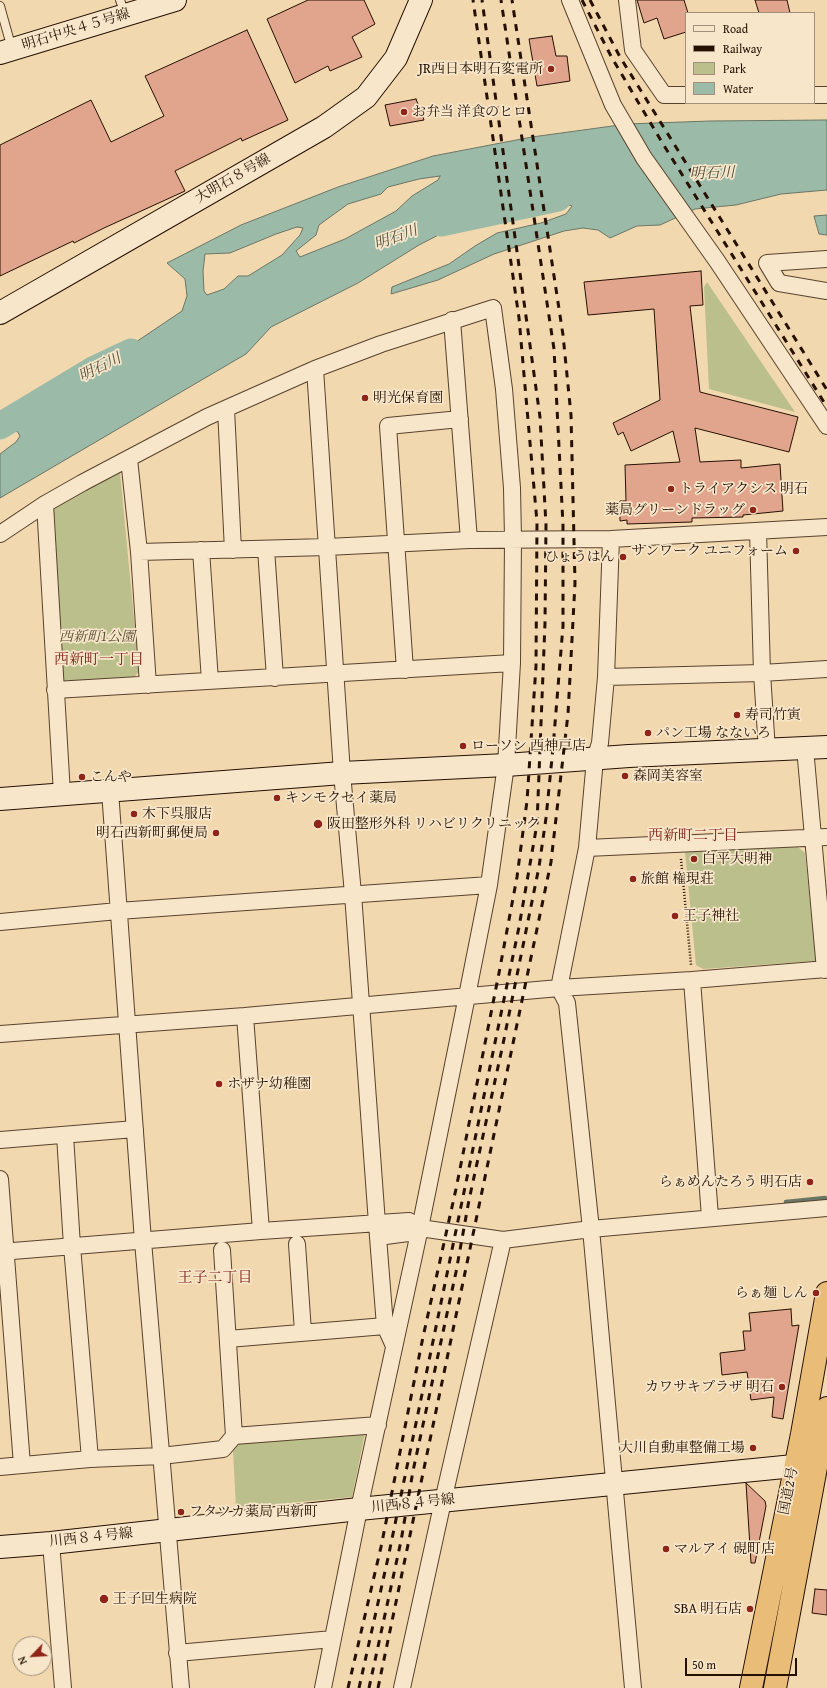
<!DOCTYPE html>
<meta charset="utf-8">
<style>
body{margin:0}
#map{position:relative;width:827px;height:1688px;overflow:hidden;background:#f2d8ae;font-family:"Gentium Book Plus",serif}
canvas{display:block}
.legend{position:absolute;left:685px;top:12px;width:130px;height:92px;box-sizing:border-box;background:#f7e6ca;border:1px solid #a3907a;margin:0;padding:5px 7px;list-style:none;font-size:12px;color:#251002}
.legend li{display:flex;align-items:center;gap:8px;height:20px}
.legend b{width:20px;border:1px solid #a3907a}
.north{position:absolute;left:12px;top:1636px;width:40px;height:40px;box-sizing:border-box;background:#f7e6ca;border:1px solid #a3907a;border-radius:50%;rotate:245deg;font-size:11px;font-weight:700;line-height:16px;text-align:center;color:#251002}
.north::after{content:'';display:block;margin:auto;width:14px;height:18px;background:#8f2418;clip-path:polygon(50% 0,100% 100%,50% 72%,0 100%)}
.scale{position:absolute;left:685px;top:1658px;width:112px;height:18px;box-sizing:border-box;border:2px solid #251002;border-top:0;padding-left:5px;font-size:12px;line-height:14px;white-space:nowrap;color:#251002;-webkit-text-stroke:3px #f7e6ca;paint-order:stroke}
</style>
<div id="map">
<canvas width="827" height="1688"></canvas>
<ul class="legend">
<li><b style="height:5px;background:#f7e6ca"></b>Road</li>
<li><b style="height:5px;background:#251002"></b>Railway</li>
<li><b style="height:11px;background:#babf8b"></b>Park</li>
<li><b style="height:11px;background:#9bbaa8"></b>Water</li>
</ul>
<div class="north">N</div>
<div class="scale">50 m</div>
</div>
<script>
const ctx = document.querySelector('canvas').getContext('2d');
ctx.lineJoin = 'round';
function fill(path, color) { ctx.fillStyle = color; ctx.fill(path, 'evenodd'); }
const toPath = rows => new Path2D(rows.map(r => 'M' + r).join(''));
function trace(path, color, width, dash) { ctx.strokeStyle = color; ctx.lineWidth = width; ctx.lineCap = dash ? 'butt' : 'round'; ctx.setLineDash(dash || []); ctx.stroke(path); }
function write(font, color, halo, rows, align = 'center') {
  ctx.font = font + ' "Gentium Book Plus","Noto Serif JP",serif'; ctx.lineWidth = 3.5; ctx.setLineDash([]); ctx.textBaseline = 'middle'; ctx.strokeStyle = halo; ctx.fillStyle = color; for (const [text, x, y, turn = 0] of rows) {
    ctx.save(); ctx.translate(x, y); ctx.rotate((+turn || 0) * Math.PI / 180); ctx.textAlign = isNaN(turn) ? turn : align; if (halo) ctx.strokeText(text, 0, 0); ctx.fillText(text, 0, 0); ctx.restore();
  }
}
fill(toPath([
 [707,282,795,412,709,389,704,287],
 [114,471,120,473,139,671,132,680,65,682,60,676,51,509],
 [798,847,805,853,816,961,703,969,696,965,685,852],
 [365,1433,352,1497,236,1508,233,1451,238,1444]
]), '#babf8b');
const water = toPath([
 [827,120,827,190,781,194,736,205,695,209,660,225,637,226,610,238,598,230,583,228,564,231,494,254,438,280,391,294,392,287,449,264,475,246,497,233,541,223,566,214,572,206,552,200,483,212,419,245,358,283,271,327,246,354,0,498,0,454,16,442,20,436,17,431,0,436,0,420,24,413,47,384,59,382,72,385,182,311,187,296,185,279,167,263,241,225,338,187,433,156,532,137,627,124,710,121,827,120],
 [440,176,438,180,412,196,396,211,345,239,300,257,296,251,316,235,319,225,348,204,381,194,388,187,419,179,440,176],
 [297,227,303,228,300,235,282,255,248,276,238,276,224,289,207,295,204,291,203,271,205,254,230,253,276,234,297,227],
 [827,215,827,235,819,234,814,216,827,215]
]);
fill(water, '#9bbaa8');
trace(water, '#6c7666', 1);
trace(toPath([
 [786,1202,825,1198]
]), '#6c7666', 4.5);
trace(toPath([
 [441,223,558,198],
 [0,426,93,370,131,352]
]), '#9bbaa8', 27);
const building = toPath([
 [308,0,364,0,375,24,352,37,362,57,330,71,328,66,295,83,267,19,308,0],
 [637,0,684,0,688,13,686,13,686,32,664,39,657,18,644,23,637,0],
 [755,0,787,0,790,13,759,13,755,0],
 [247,30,288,120,242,141,241,138,175,171,185,191,104,228,74,243,73,241,0,276,0,145,91,100,111,142,164,116,145,76,247,30],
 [552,36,556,56,567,56,570,81,537,86,529,39,552,36],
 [416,99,424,120,390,126,385,105,416,99],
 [701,271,703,305,690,306,700,392,798,417,789,452,695,428,700,462,741,460,741,468,780,464,783,511,743,515,743,517,692,518,692,522,627,524,627,520,620,521,620,501,626,501,625,465,680,462,673,431,631,451,623,432,618,435,613,423,660,400,654,309,588,315,584,282,701,271],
 [791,1309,792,1326,799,1325,783,1419,772,1417,774,1397,751,1400,747,1372,722,1375,720,1353,745,1350,743,1331,751,1331,749,1313,791,1309],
 [746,1483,765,1501,766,1506,755,1563,751,1563,746,1483],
 [815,1589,827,1590,827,1615,812,1613,815,1589]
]);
fill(building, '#e1a48c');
trace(building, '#251002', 1);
const lane = toPath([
 [120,0,125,14],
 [0,6,12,49]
]);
const street = toPath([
 [570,0,613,105,644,158,717,261,827,426],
 [627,0,633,50,664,95,686,95],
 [814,95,827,95],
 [827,259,767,263,779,283,827,291],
 [452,320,469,540],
 [315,369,342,773,353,894,378,1237,385,1326,394,1346],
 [226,409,233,550],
 [129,459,139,552,148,685],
 [45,504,62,794],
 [758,531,762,673,767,751],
 [0,534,45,504,82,483,207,417,315,369,381,344,493,308,504,389,512,488,513,539,512,663,506,765,489,885,467,996,420,1228,359,1509,323,1688],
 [611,539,606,677,600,743,595,759,587,848,559,988,567,1003,591,1229,633,1688],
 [266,549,275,678],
 [201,550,210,681],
 [139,552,327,547,469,540,611,539,827,527],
 [405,670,388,426,460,419],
 [606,677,762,673,827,669],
 [55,690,512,663],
 [805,748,825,970],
 [110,791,143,1241,181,1688],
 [587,848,827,837],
 [0,922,118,911,489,885],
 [692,980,710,1217],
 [245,1016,261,1231],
 [0,1034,245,1016,559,988,692,980,827,969],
 [65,1135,72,1246,90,1459],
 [0,1140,135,1129],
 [0,1179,22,1465],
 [378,1237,408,1233,420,1228],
 [297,1244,303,1332],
 [222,1250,234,1436],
 [0,1252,261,1231,409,1221,420,1228,503,1240,591,1229,827,1208],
 [228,1339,385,1326],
 [0,1467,90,1459,161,1456,223,1449,234,1436,378,1425],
 [51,1543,63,1688],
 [177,1653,333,1639],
 [402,1688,443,1501,503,1240]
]);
const secondary = toPath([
 [0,53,175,0],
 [0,313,324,127,366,97,396,58,421,0],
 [0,799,342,773,506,765,629,756,827,747],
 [0,1547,51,1543,359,1509,794,1466,814,1466]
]);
const highway = toPath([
 [751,1688,802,1434,827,1293],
 [775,1688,827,1408]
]);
trace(lane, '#58422d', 10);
trace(street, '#58422d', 18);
trace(secondary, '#251002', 24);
trace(highway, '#251002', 24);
trace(toPath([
 [681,859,691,965]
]), '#251002', 2.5, [1, 2]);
trace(lane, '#f7e6ca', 8);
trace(street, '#f7e6ca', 16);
trace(secondary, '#f7e6ca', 22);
trace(highway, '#e9bc77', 22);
trace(toPath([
 [582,0,612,58,663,144,827,407],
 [590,0,620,57,827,390],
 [348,1688,381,1547,423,1337,456,1189,499,973,517,877,527,801,536,666,537,522,519,318,473,0],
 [359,1688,388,1558,519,927,537,824,545,623,546,525,540,417,482,0],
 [369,1688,401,1541,413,1471,456,1272,469,1200,503,1044,539,867,546,818,553,748,563,626,563,525,554,349,501,0],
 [378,1688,551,862,568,714,575,583,571,415,563,335,512,0]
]), '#251002', 3, [7, 7]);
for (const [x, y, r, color] of [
 [551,69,4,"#8f2418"],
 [404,112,4,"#8f2418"],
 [365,398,4,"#8f2418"],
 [671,489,4,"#8f2418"],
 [753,510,4,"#8f2418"],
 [796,551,4,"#8f2418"],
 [623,557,4,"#8f2418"],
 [737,715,4,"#8f2418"],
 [648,733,4,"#8f2418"],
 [463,746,4,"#8f2418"],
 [625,776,4,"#8f2418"],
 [82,777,4,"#8f2418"],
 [277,798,4,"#8f2418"],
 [134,814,4,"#8f2418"],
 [318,824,5,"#8f2418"],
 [216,833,4,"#8f2418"],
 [694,859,4,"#8f2418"],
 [633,879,4,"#8f2418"],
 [675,916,4,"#8f2418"],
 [219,1084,4,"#8f2418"],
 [810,1182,4,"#8f2418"],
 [816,1293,4,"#8f2418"],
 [782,1387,4,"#8f2418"],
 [753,1448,4,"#8f2418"],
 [181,1512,4,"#8f2418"],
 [666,1549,4,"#8f2418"],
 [104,1599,5,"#8f2418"],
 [750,1609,4,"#8f2418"]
]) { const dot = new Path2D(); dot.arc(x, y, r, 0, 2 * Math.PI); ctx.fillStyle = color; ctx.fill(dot); trace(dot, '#f7e6ca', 1.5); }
write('14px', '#251002', '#f7e6ca', [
 ["明石中央４５号線",76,30,-17],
 ["大明石８号線",233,179,-30],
 ["国道2号",789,1491,-79],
 ["川西８４号線",413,1504,-6],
 ["川西８４号線",91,1538,-6]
]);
write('14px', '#251002', '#f7e6ca', [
 ["JR西日本明石変電所",543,69,"right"],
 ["お弁当 洋食のヒロ",412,112],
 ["明光保育園",373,398],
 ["トライアクシス 明石",679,489],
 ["薬局グリーンドラッグ",745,510,"right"],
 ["サンワーク ユニフォーム",788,551,"right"],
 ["ひょうはん",615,557,"right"],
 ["寿司竹寅",745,715],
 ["パン工場 なないろ",656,733],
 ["ローソン 西神戸店",471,746],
 ["森岡美容室",633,776],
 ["こんや",90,777],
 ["キンモクセイ薬局",285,798],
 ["木下呉服店",142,814],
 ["阪田整形外科 リハビリクリニック",327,824],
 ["明石西新町郵便局",208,833,"right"],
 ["白平大明神",702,859],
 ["旅館 権現荘",641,879],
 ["王子神社",683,916],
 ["ホザナ幼稚園",227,1084],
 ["らぁめんたろう 明石店",802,1182,"right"],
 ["らぁ麺 しん",808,1293,"right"],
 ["カワサキプラザ 明石",774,1387,"right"],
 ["大川自動車整備工場",745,1448,"right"],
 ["フタツカ薬局 西新町",189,1512],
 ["マルアイ 硯町店",674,1549],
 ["王子回生病院",113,1599],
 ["SBA 明石店",742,1609,"right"]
], 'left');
write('italic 14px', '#594d32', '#f7e6ca', [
 ["西新町1公園",97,637]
]);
write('italic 15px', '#4e4c3c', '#f7e6ca', [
 ["明石川",712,174,-2],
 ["明石川",396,238,-20],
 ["明石川",100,368,-27]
]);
write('15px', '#7a1f14', '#f7e6ca', [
 ["西新町一丁目",99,660],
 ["西新町二丁目",693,836],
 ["王子二丁目",215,1278]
]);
</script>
